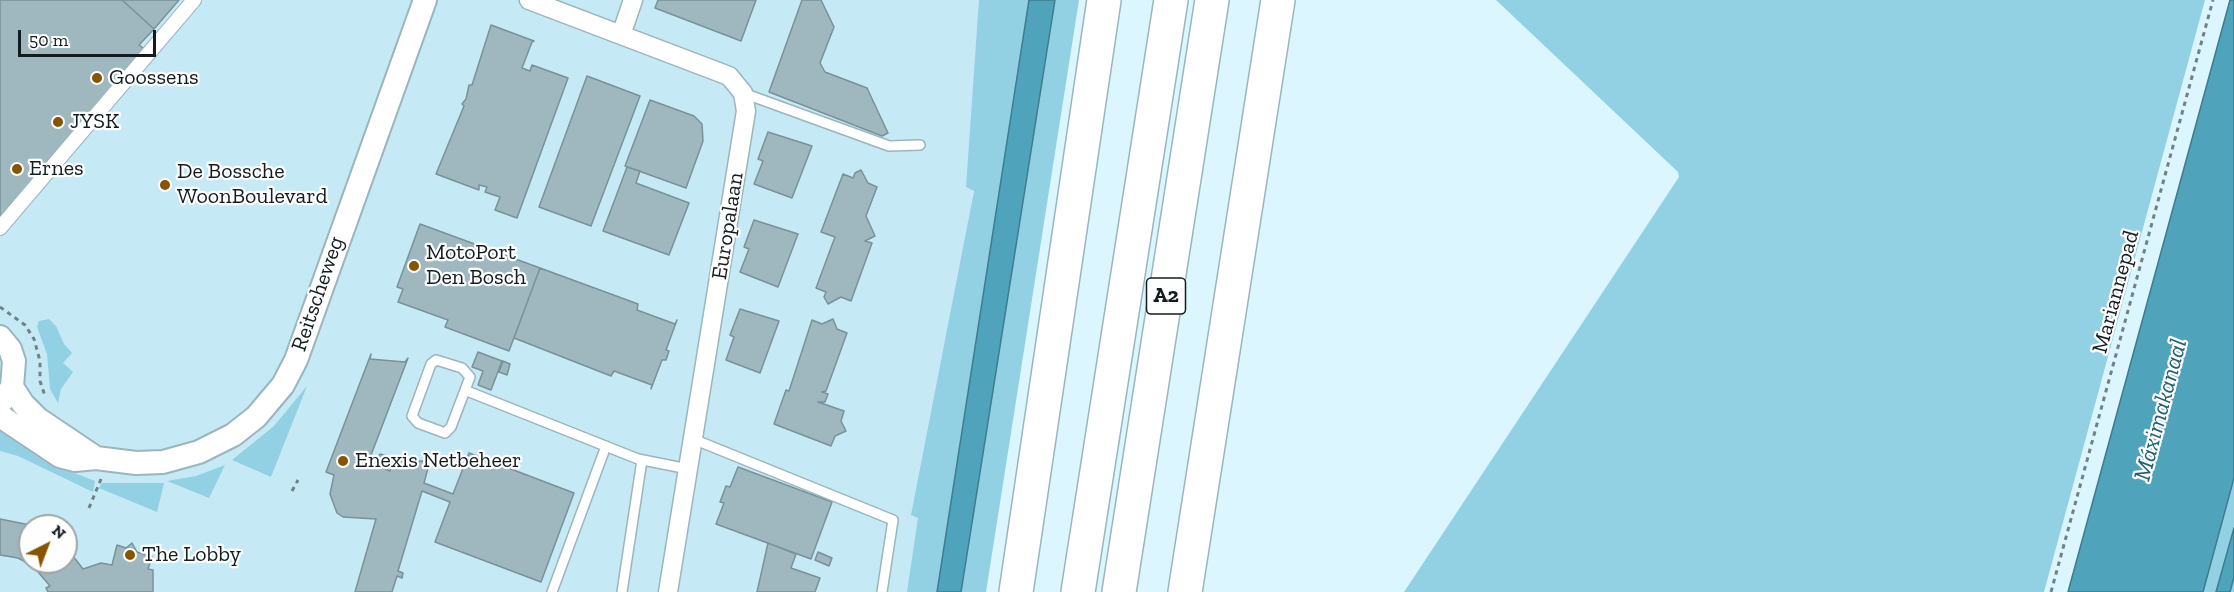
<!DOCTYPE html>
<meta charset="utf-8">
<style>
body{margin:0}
#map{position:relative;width:2234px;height:592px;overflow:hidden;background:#dbf6ff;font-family:"Zilla Slab",serif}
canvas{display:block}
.north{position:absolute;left:18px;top:514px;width:60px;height:60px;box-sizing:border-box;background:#fefefe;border:2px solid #a0a4a5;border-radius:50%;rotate:42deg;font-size:16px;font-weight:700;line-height:24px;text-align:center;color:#131d20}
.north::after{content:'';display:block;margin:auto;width:21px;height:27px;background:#885400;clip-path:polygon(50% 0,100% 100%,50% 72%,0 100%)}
.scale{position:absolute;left:18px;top:30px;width:138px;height:27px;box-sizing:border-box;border:3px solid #131d20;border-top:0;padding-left:8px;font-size:18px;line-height:21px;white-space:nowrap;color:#131d20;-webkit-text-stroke:4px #fefefe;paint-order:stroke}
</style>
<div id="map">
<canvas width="2234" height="592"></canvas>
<div class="north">N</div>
<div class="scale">50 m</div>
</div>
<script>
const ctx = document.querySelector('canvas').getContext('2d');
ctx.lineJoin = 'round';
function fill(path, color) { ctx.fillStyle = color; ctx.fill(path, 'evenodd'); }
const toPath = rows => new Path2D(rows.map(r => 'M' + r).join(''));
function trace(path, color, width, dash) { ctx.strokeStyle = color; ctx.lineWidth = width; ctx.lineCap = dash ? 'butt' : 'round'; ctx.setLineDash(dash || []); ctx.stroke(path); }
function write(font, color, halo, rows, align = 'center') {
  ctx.font = font + ' "Zilla Slab",serif'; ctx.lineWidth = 4.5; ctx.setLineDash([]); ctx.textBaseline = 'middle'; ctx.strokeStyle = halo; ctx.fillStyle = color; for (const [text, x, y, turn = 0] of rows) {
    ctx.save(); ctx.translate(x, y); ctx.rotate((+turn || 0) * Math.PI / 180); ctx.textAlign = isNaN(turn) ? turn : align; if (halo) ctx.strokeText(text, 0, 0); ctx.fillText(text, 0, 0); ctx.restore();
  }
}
fill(toPath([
 [0,0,1000,0,974,187,910,592,0,592],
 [30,526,66,526,66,562,30,562]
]), '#c6eaf5');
fill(toPath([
 [979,0,1029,0,937,592,907,592,918,518,911,515,974,191,966,187],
 [1055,0,1079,0,986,592,961,592],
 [1496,0,2205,0,2044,592,1404,592,1679,177,1678,172],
 [49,319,56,326,64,344,72,353,63,363,73,372,61,389,58,403,50,389,47,354,37,327,39,321],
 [307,386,271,477,232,460,274,426],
 [0,429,46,462,95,481,93,492,18,456,0,451],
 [225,465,209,498,167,481,196,476],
 [2234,478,2234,592,2203,592],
 [102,483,164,483,157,512,99,488]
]), '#92d0e3');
const water = toPath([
 [1029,0,1055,0,961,592,937,592,1029,0],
 [2230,0,2234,0,2234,478,2203,592,2068,592,2230,0],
 [2234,528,2234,577,2230,592,2216,592,2234,528]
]);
fill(water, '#4fa4bb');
trace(water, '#3d7c8c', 1.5);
const building = toPath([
 [0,0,122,0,154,29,139,45,146,50,0,217,0,0],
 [122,0,179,0,154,29,122,0],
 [658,0,756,0,741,41,655,8,658,0],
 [802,0,821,0,834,27,820,63,825,72,867,88,888,133,882,136,769,92,802,0],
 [491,25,534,41,532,42,522,68,530,71,532,65,568,78,517,218,495,210,500,197,485,192,487,187,479,185,479,190,436,174,464,106,462,104,466,99,469,85,472,85,491,25],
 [587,76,640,96,591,226,539,207,587,76],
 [650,100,694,116,702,124,703,141,686,188,625,166,650,100],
 [768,132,812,146,792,198,754,184,763,161,758,159,768,132],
 [627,167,640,171,636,183,689,203,669,255,603,231,627,167],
 [861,170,868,183,877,187,866,216,875,236,865,241,872,243,851,301,841,297,828,304,824,297,826,292,816,288,835,237,821,232,843,174,853,178,855,173,861,170],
 [754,220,798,234,778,287,740,272,749,249,744,247,754,220],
 [420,224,540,268,509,351,445,327,448,320,398,302,403,289,397,287,420,224],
 [540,268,638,304,637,310,675,324,677,320,666,350,669,351,666,360,662,360,651,389,652,385,614,371,611,376,514,338,540,268],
 [740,309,779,321,760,373,726,360,734,337,730,335,740,309],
 [833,319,837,329,847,333,826,391,822,392,828,394,825,402,818,402,844,411,841,421,846,431,835,436,831,446,774,424,786,390,789,391,812,320,822,324,833,319],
 [478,352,502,361,491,390,478,385,483,371,472,367,478,352],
 [371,354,370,359,405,362,408,358,368,463,375,465,380,454,387,456,383,468,390,471,394,456,394,461,429,461,431,457,424,483,453,494,469,453,574,493,541,582,435,542,450,502,422,491,398,571,403,573,402,578,397,576,392,592,355,592,376,519,343,517,337,513,330,494,334,475,326,472,371,354],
 [503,361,510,364,507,375,499,372,503,361],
 [738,467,832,502,811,559,716,524,724,503,720,502,726,486,730,487,738,467],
 [0,519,35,526,30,526,30,562,66,562,66,547,83,569,101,563,112,565,117,545,126,548,132,543,137,552,152,557,148,569,153,570,153,592,48,592,46,588,50,586,33,566,18,558,0,555,0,519],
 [768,543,796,554,791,568,820,578,815,592,757,592,768,543],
 [818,552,832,558,829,566,815,560,818,552]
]);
fill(building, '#9fb8c0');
trace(building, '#799199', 1.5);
const service = toPath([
 [743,93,889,146,920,145],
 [436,360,462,368,470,377,451,427,445,433,418,423,412,416,431,364,436,360],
 [467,391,638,459,688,469],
 [693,439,893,520,882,592],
 [552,592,606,446],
 [622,592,642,460]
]);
const pedestrian = toPath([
 [0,228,194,0]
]);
const minor = toPath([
 [529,0,729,76,743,93,746,111,668,592],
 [621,35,633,0]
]);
const tertiary = toPath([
 [0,337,10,349,14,361,12,387,3,400],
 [12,387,23,404,38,419,96,458],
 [0,416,60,456,75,460,96,458,136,463,163,462,199,452,233,435,256,417,283,385,296,360,425,0]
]);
const motorway = toPath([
 [1016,592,1104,0],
 [1078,592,1171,0],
 [1119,592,1212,0],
 [1185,592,1278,0]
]);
trace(service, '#9bb5bd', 12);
trace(pedestrian, '#9bb5bd', 16);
trace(minor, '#9bb5bd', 21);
trace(tertiary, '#9bb5bd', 26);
trace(motorway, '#9bb5bd', 36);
trace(toPath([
 [0,307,25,325,34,339,40,361,40,381,45,396],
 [292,491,298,480],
 [89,508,101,479],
 [2051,592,2213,0]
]), '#708288', 3, [4.5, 4.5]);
trace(service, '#fff', 9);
trace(pedestrian, '#fff', 14);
trace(minor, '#fff', 18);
trace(tertiary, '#fff', 22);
trace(motorway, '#fff', 33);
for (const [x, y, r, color] of [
 [97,78,6,"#885400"],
 [58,122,6,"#885400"],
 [17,169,6,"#885400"],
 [165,185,6,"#885400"],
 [414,266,6,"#885400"],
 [343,461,6,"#885400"],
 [130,555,6,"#885400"]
]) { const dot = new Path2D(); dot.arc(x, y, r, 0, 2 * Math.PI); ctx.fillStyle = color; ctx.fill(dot); trace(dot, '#fefefe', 2); }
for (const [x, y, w] of [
 [1166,296,39]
]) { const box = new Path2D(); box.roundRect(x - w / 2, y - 18, w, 36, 4.5); ctx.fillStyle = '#fefefe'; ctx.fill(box); trace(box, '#131d20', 1.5); }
write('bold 21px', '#131d20', null, [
 ["A2",1166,296]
]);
write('22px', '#131d20', '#fefefe', [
 ["Goossens",109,78],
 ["JYSK",70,122],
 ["Ernes",29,169],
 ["De Bossche",177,172],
 ["WoonBoulevard",177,197],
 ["MotoPort",426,253],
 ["Den Bosch",426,278],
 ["Enexis Netbeheer",355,461],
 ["The Lobby",142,555]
], 'left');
write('22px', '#131d20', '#fefefe', [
 ["Europalaan",728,226,-81],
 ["Mariannepad",2116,292,-75],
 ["Reitscheweg",318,294,-71]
]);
write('italic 24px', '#1e6172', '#fefefe', [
 ["Máximakanaal",2161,410,-75]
]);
</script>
